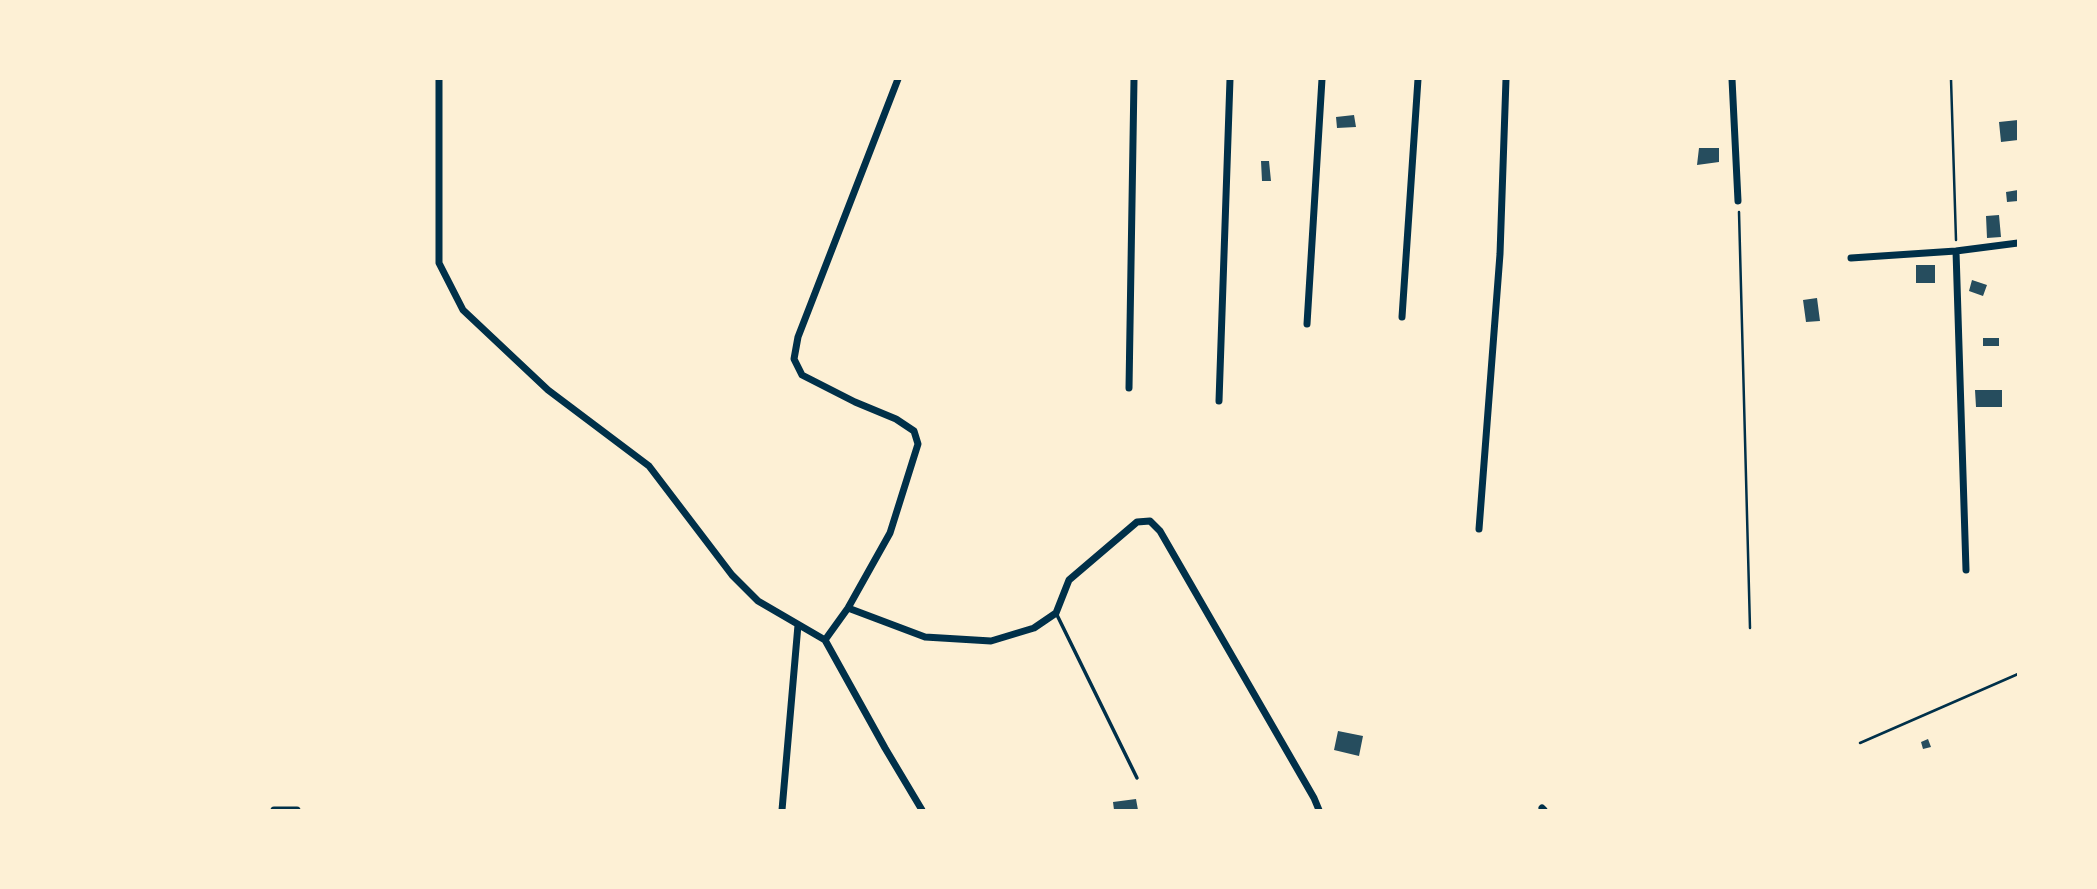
<!DOCTYPE html>
<style>
body{margin:0}
#map{position:relative;width:2097px;height:889px;overflow:hidden;background:#fdf0d5;font-family:"Work Sans",sans-serif}
canvas{display:block}
.frame{position:absolute;inset:0;border:80px solid #fdf0d5;pointer-events:none}
</style>
<div id="map">
<canvas width="2097" height="889"></canvas>
<div class="frame"></div>
</div>
<script>
const ctx = document.querySelector('canvas').getContext('2d');
ctx.lineJoin = 'round';
function fill(path, color) { ctx.fillStyle = color; ctx.fill(path, 'evenodd'); }
const toPath = rows => new Path2D(rows.map(r => 'M' + r).join(''));
function trace(path, color, width, dash) { ctx.strokeStyle = color; ctx.lineWidth = width; ctx.lineCap = dash ? 'butt' : 'round'; ctx.setLineDash(dash || []); ctx.stroke(path); }
fill(toPath([
 [1354,115,1356,127,1337,128,1336,117],
 [2018,120,2018,140,2001,142,1999,122],
 [1699,148,1719,148,1719,162,1697,165],
 [1261,161,1269,161,1271,181,1262,181],
 [2018,190,2018,201,2007,202,2006,192],
 [1999,215,2001,237,1987,238,1986,216],
 [1916,265,1935,265,1935,283,1916,283],
 [1972,280,1987,285,1983,296,1969,291],
 [1817,298,1820,321,1806,322,1803,300],
 [1983,338,1999,338,1999,346,1983,346],
 [1975,390,2002,390,2002,407,1976,407],
 [1338,731,1363,736,1359,756,1334,750],
 [1928,739,1931,747,1923,749,1921,742],
 [1136,799,1138,810,1114,810,1113,802]
]), '#264d5e');
trace(toPath([
 [1951,79,1956,240],
 [1739,212,1750,628],
 [1860,743,2018,674]
]), '#003049', 2.5);
trace(toPath([
 [1057,615,1137,778]
]), '#003049', 3.5);
trace(toPath([
 [439,79,439,263,463,310,548,390,649,466,732,575,758,601,825,640,848,608,890,533,918,444,914,431,896,419,855,402,802,375,794,359,798,337,898,79],
 [1732,79,1738,201],
 [1956,251,1966,570],
 [1851,258,1956,251,2018,243],
 [1402,317,1418,79],
 [1307,324,1322,79],
 [1129,388,1134,79],
 [1219,401,1230,79],
 [1479,529,1500,254,1506,79],
 [848,608,925,637,991,641,1034,628,1056,613,1069,580,1137,522,1150,521,1160,531,1314,798,1319,810],
 [825,640,885,748,922,810],
 [1542,808,1544,810],
 [274,810,297,810],
 [782,810,798,625]
]), '#003049', 7);
</script>
